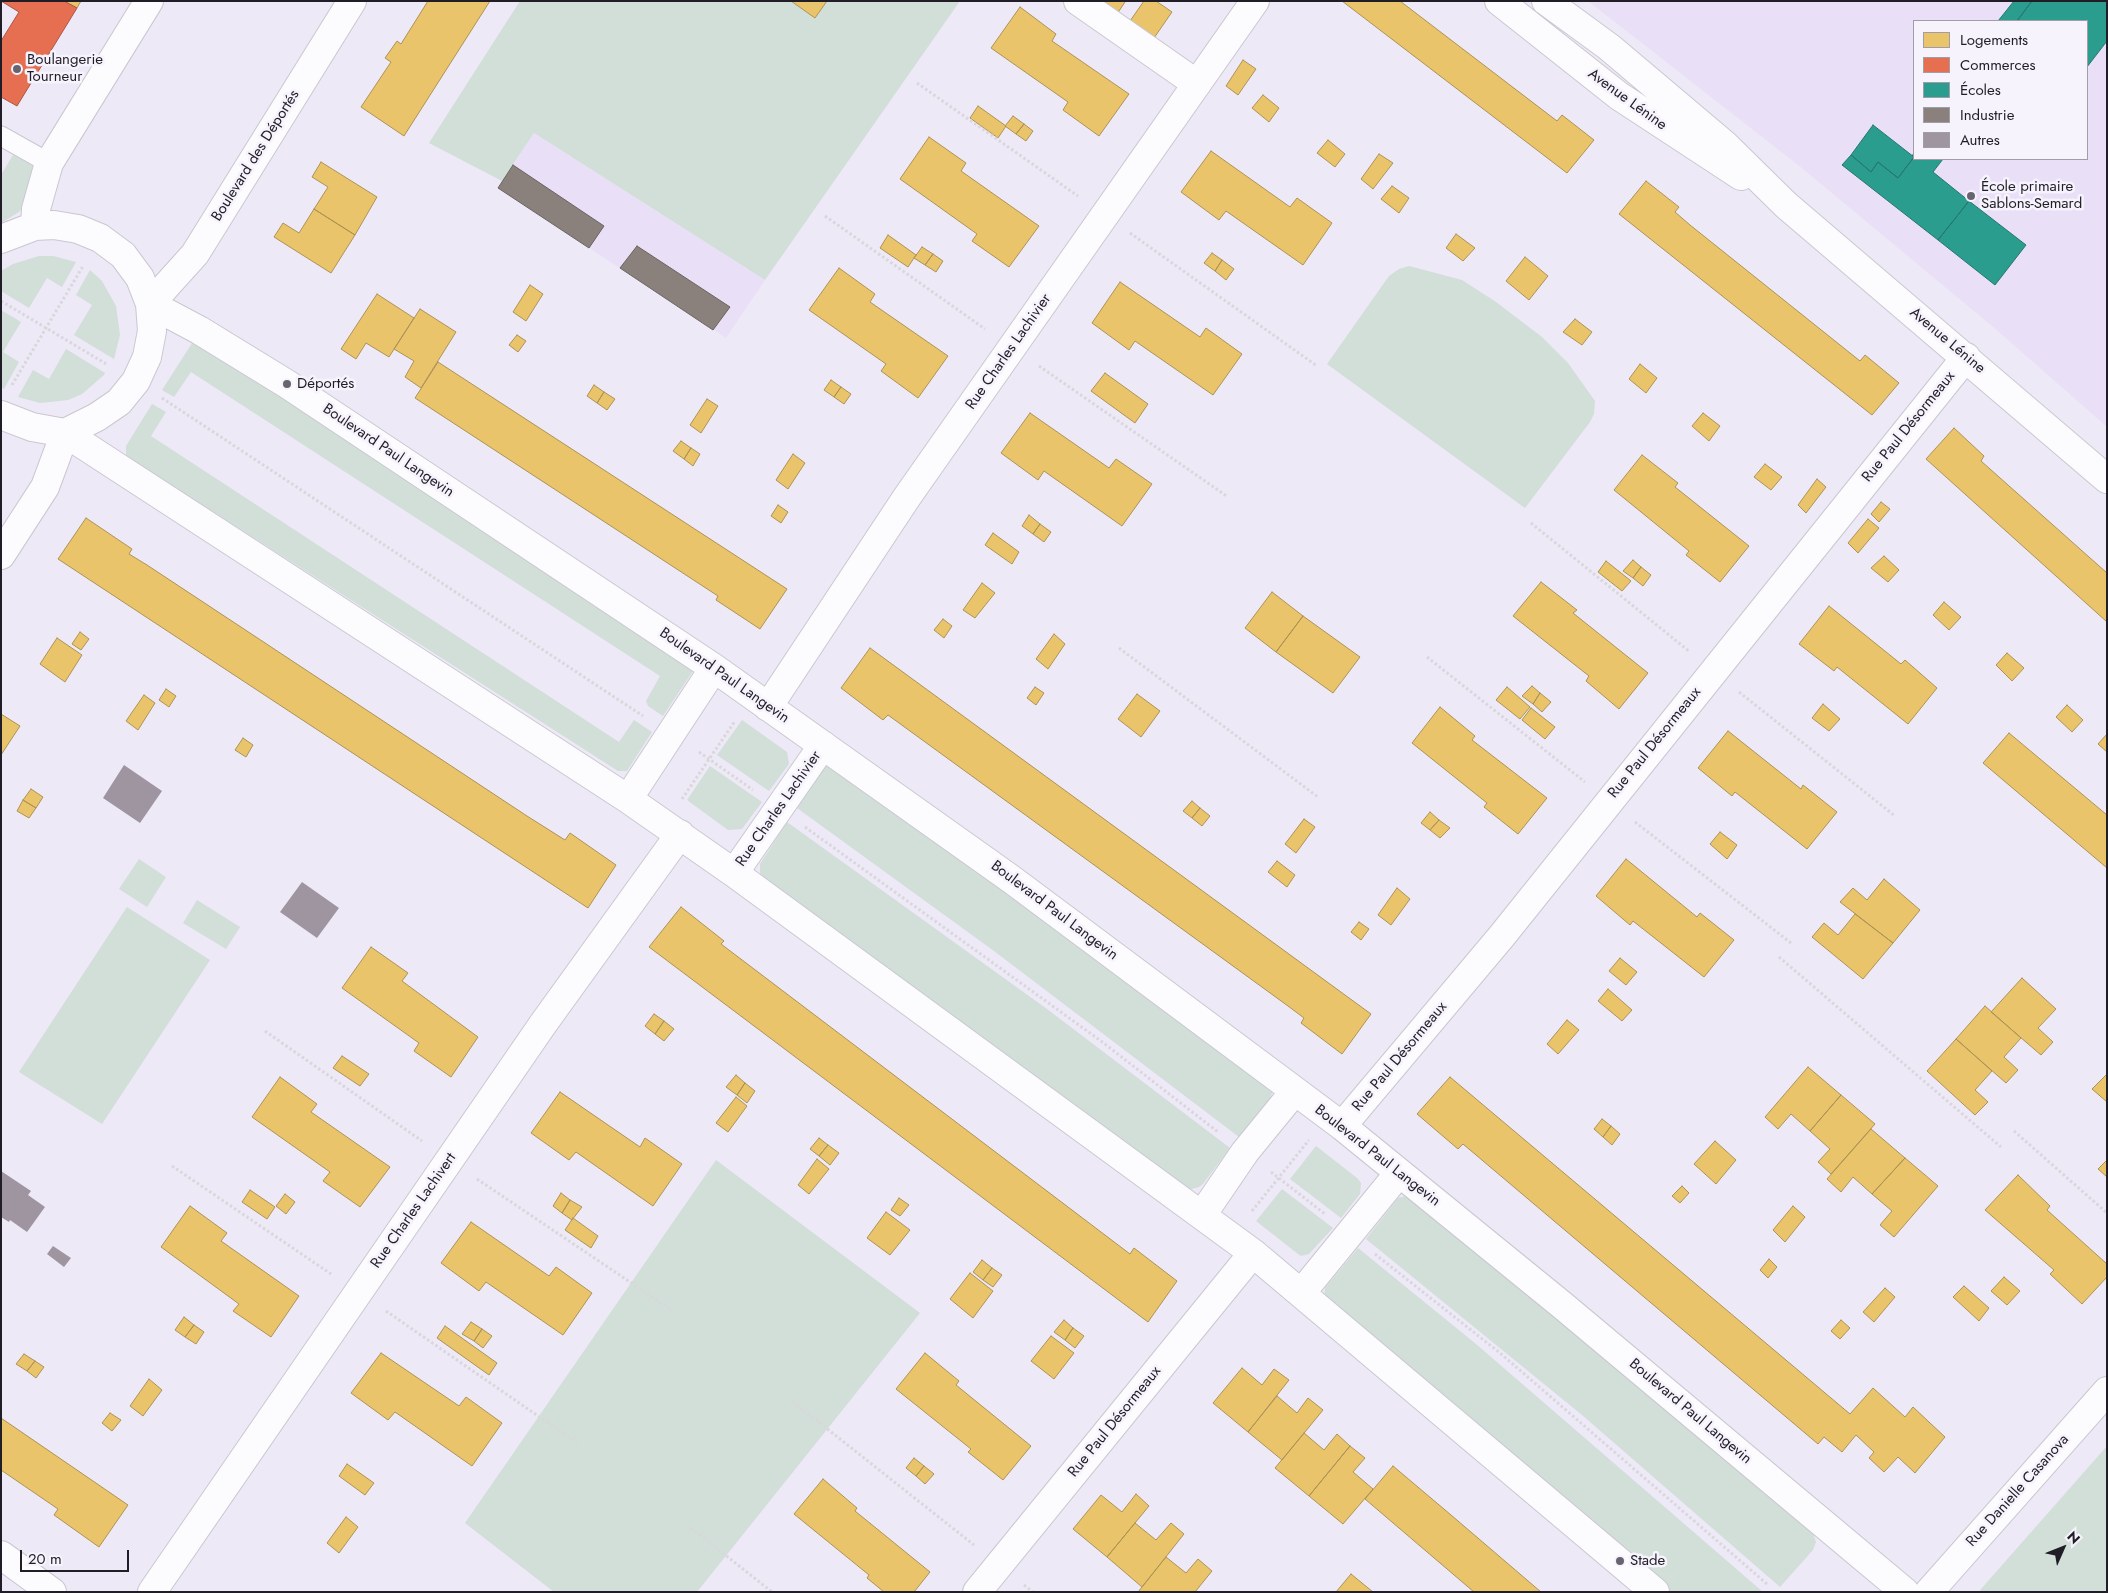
<!DOCTYPE html>
<meta charset="utf-8">
<style>
body{margin:0}
#map{position:relative;width:2108px;height:1593px;overflow:hidden;background:#ede9f6;font-family:Jost,sans-serif}
canvas{display:block}
.frame{position:absolute;inset:0;border:2px solid #201d26;pointer-events:none}
.legend{position:absolute;left:1913px;top:20px;width:175px;height:140px;box-sizing:border-box;background:#f6f3fd;border:1px solid #a09da7;margin:0;padding:6px 9px;list-style:none;font-size:15px;color:#201d26}
.legend li{display:flex;align-items:center;gap:10px;height:25px}
.legend b{width:25px;border:1px solid #a09da7}
.north{position:absolute;left:2038px;top:1523px;width:50px;height:50px;-webkit-text-stroke:4px #f6f3fd;paint-order:stroke;rotate:46deg;font-size:14px;font-weight:700;line-height:20px;text-align:center;color:#201d26}
.north::after{content:'';display:block;margin:auto;width:18px;height:22px;background:#201d26;clip-path:polygon(50% 0,100% 100%,50% 72%,0 100%)}
.scale{position:absolute;left:20px;top:1550px;width:109px;height:22px;box-sizing:border-box;border:2px solid #201d26;border-top:0;padding-left:6px;font-size:15px;line-height:18px;white-space:nowrap;color:#201d26;-webkit-text-stroke:4px #f6f3fd;paint-order:stroke}
</style>
<div id="map">
<canvas width="2108" height="1593"></canvas>
<div class="frame"></div>
<ul class="legend">
<li><b style="height:14px;background:#e9c46a"></b>Logements</li>
<li><b style="height:14px;background:#e76f51"></b>Commerces</li>
<li><b style="height:14px;background:#2a9d8f"></b>Écoles</li>
<li><b style="height:14px;background:#8a817c"></b>Industrie</li>
<li><b style="height:14px;background:#9f95a1"></b>Autres</li>
</ul>
<div class="north">N</div>
<div class="scale">20 m</div>
</div>
<script>
const ctx = document.querySelector('canvas').getContext('2d');
ctx.lineJoin = 'round';
function fill(path, color) { ctx.fillStyle = color; ctx.fill(path, 'evenodd'); }
const toPath = rows => new Path2D(rows.map(r => 'M' + r).join(''));
function trace(path, color, width, dash) { ctx.strokeStyle = color; ctx.lineWidth = width; ctx.lineCap = dash ? 'butt' : 'round'; ctx.setLineDash(dash || []); ctx.stroke(path); }
function write(font, color, halo, rows, align = 'center') {
  ctx.font = font + ' Jost,sans-serif'; ctx.lineWidth = 5; ctx.setLineDash([]); ctx.textBaseline = 'middle'; ctx.strokeStyle = halo; ctx.fillStyle = color; for (const [text, x, y, turn = 0] of rows) {
    ctx.save(); ctx.translate(x, y); ctx.rotate((+turn || 0) * Math.PI / 180); ctx.textAlign = isNaN(turn) ? turn : align; if (halo) ctx.strokeText(text, 0, 0); ctx.fillText(text, 0, 0); ctx.restore();
  }
}
fill(toPath([
 [1588,1,2107,1,2107,427,1993,327,1803,169],
 [1914,21,2087,21,2087,159,1914,159],
 [534,133,765,280,726,338,498,188]
]), '#e9e0f8');
fill(toPath([
 [520,1,791,1,815,18,827,1,960,1,765,280,534,133,502,181,429,143],
 [13,155,30,164,37,171,28,201,19,212,1,223,1,175],
 [39,256,53,256,76,262,62,287,47,278,29,308,1,291,1,271,13,264],
 [1409,266,1462,280,1496,302,1542,337,1568,363,1595,401,1594,414,1590,422,1525,508,1327,364,1389,276,1399,269],
 [90,270,102,281,116,306,120,335,114,359,74,335,92,305,76,295],
 [1,310,21,322,3,352,19,362,4,389,1,387],
 [194,340,697,665,663,716,648,706,646,701,660,676,191,372,174,397,162,390],
 [66,349,105,373,104,375,82,394,68,400,40,403,18,397,33,370,49,379],
 [152,404,166,412,151,436,619,742,634,720,652,732,627,771,618,771,126,456,126,446],
 [742,720,787,752,789,764,769,791,717,755],
 [833,764,1273,1090,1270,1099,1239,1137,994,951,797,808,826,766],
 [710,766,762,802,742,829,728,830,687,800],
 [787,822,1047,1009,1230,1148,1203,1184,1199,1187,1188,1190,868,954,769,884,760,873,760,864],
 [139,859,166,877,147,907,119,889],
 [197,900,240,927,226,949,183,923],
 [127,907,210,960,102,1124,19,1072],
 [1316,1146,1357,1178,1361,1183,1360,1194,1341,1218,1290,1179],
 [716,1160,920,1313,697,1592,554,1592,465,1523],
 [1282,1189,1333,1228,1309,1254,1301,1256,1298,1254,1256,1221],
 [1409,1195,1813,1533,1816,1542,1813,1550,1780,1587,1582,1415,1366,1239,1398,1198],
 [1358,1248,1476,1344,1763,1592,1671,1592,1324,1297,1325,1288],
 [2107,1446,2107,1592,1979,1592,1981,1589]
]), '#d1dfd8');
const homes = toPath([
 [64,1,81,1,77,8,64,1],
 [428,1,490,1,404,136,361,107,391,62,385,58,397,41,401,44,428,1],
 [791,1,827,1,815,18,791,1],
 [1099,1,1124,1,1125,2,1115,17,1099,1],
 [1144,1,1156,1,1172,12,1154,38,1130,21,1144,1],
 [1342,1,1400,1,1557,121,1562,115,1594,140,1567,173,1342,1],
 [1020,7,1056,34,1052,41,1129,94,1099,136,1063,110,1068,102,991,48,1020,7],
 [1243,60,1256,69,1238,95,1226,86,1243,60],
 [1263,95,1279,108,1269,122,1252,108,1263,95],
 [978,106,1006,126,998,138,970,118,978,106],
 [1013,116,1024,124,1016,134,1005,126,1013,116],
 [1024,124,1033,131,1026,141,1016,134,1024,124],
 [929,137,966,163,961,171,1039,226,1009,267,972,241,977,234,900,179,929,137],
 [1328,140,1345,154,1335,167,1317,153,1328,140],
 [1211,151,1290,207,1297,198,1332,223,1303,265,1226,211,1219,220,1181,192,1211,151],
 [1379,154,1393,163,1373,189,1361,179,1379,154],
 [321,162,377,197,355,235,314,209,328,187,312,177,321,162],
 [1646,181,1679,207,1675,212,1690,225,1860,361,1865,355,1899,383,1872,415,1619,214,1646,181],
 [1392,186,1409,198,1399,213,1381,199,1392,186],
 [314,209,355,235,331,273,274,237,283,223,299,233,314,209],
 [1456,234,1475,248,1463,261,1446,248,1456,234],
 [888,235,916,255,908,267,880,248,888,235],
 [922,247,933,254,925,265,914,258,922,247],
 [1212,253,1222,260,1215,271,1204,263,1212,253],
 [933,254,943,261,936,272,925,265,933,254],
 [1525,257,1548,276,1529,300,1506,281,1525,257],
 [1222,260,1234,269,1226,280,1215,271,1222,260],
 [839,268,875,294,870,302,948,356,918,398,881,371,886,364,809,310,839,268],
 [1120,282,1200,337,1206,328,1242,354,1213,395,1135,341,1129,350,1092,323,1120,282],
 [530,285,543,294,526,321,513,312,530,285],
 [377,294,414,318,389,357,366,343,356,359,341,349,377,294],
 [420,309,456,332,421,388,405,377,414,361,394,349,420,309],
 [1575,319,1592,332,1582,345,1563,332,1575,319],
 [517,335,526,341,518,352,509,345,517,335],
 [438,362,787,589,760,629,716,600,718,596,415,398,438,362],
 [1640,364,1657,378,1646,393,1629,379,1640,364],
 [1105,373,1148,404,1135,423,1091,391,1105,373],
 [831,380,841,387,834,397,824,390,831,380],
 [594,385,604,392,597,403,587,396,594,385],
 [841,387,851,394,844,404,834,397,841,387],
 [604,392,615,399,607,410,597,403,604,392],
 [707,399,718,406,701,433,690,425,707,399],
 [1030,413,1109,468,1116,459,1152,484,1122,526,1044,471,1038,480,1001,453,1030,413],
 [1703,413,1720,426,1709,441,1692,426,1703,413],
 [1954,428,1984,456,1981,461,2107,573,2107,622,1926,459,1954,428],
 [681,441,691,448,684,459,673,451,681,441],
 [691,448,700,454,693,466,684,459,691,448],
 [793,454,805,463,788,489,776,480,793,454],
 [1642,455,1678,483,1675,487,1749,546,1720,582,1686,555,1689,551,1614,490,1642,455],
 [1765,464,1782,477,1771,490,1754,477,1765,464],
 [1817,479,1826,487,1806,513,1798,505,1817,479],
 [1881,502,1890,509,1879,522,1871,514,1881,502],
 [778,505,788,512,781,523,771,516,778,505],
 [1029,515,1040,524,1033,534,1022,526,1029,515],
 [86,518,132,549,129,554,147,565,527,816,565,840,570,833,616,865,588,908,58,559,86,518],
 [1868,519,1879,528,1858,553,1848,543,1868,519],
 [1040,524,1051,532,1044,542,1033,534,1040,524],
 [993,533,1019,552,1012,564,985,545,993,533],
 [1884,556,1899,570,1888,582,1871,568,1884,556],
 [1633,560,1641,567,1633,578,1623,571,1633,560],
 [1606,561,1631,581,1622,591,1598,572,1606,561],
 [1641,567,1651,575,1643,586,1633,578,1641,567],
 [1541,582,1577,610,1573,613,1648,673,1619,709,1586,681,1589,676,1513,616,1541,582],
 [982,583,995,593,975,618,963,610,982,583],
 [1272,592,1303,616,1276,652,1245,628,1272,592],
 [1944,602,1961,617,1949,630,1933,615,1944,602],
 [1829,606,1901,664,1905,660,1937,688,1908,724,1837,667,1834,671,1799,644,1829,606],
 [1303,616,1360,657,1333,693,1276,652,1303,616],
 [943,619,952,626,944,638,934,630,943,619],
 [80,632,89,639,81,650,72,644,80,632],
 [1054,634,1065,644,1048,669,1036,659,1054,634],
 [57,638,82,655,65,682,40,664,57,638],
 [870,648,1371,1014,1342,1054,1301,1023,1304,1018,1288,1006,888,715,883,720,841,688,870,648],
 [2007,653,2024,668,2012,681,1996,665,2007,653],
 [1532,686,1540,693,1533,704,1522,696,1532,686],
 [1035,687,1044,693,1036,705,1027,698,1035,687],
 [1507,687,1530,707,1520,719,1496,700,1507,687],
 [166,689,176,696,169,707,159,700,166,689],
 [1540,693,1551,702,1542,712,1533,704,1540,693],
 [1137,694,1160,711,1141,737,1118,719,1137,694],
 [144,695,155,703,138,730,126,721,144,695],
 [1823,704,1840,719,1829,731,1812,718,1823,704],
 [2067,705,2083,720,2072,732,2056,717,2067,705],
 [1440,707,1475,736,1472,740,1547,798,1518,834,1484,807,1487,803,1412,743,1440,707],
 [1531,708,1555,727,1545,739,1522,720,1531,708],
 [1,714,20,726,1,755,1,714],
 [1728,731,1801,789,1803,785,1837,812,1807,849,1735,792,1732,796,1698,768,1728,731],
 [2009,733,2107,815,2107,868,1983,763,2009,733],
 [2107,734,2107,752,2098,744,2107,734],
 [243,738,253,745,246,757,235,750,243,738],
 [31,789,43,797,36,808,23,800,31,789],
 [23,800,36,808,29,818,17,811,23,800],
 [1192,801,1200,808,1192,818,1183,811,1192,801],
 [1200,808,1210,816,1202,826,1192,818,1200,808],
 [1430,812,1439,820,1430,830,1421,823,1430,812],
 [1304,819,1315,827,1296,853,1285,844,1304,819],
 [1439,820,1450,828,1440,838,1430,830,1439,820],
 [1720,832,1737,845,1727,859,1710,844,1720,832],
 [1626,859,1697,917,1700,913,1734,940,1704,977,1633,921,1630,925,1596,896,1626,859],
 [1277,861,1295,875,1287,887,1268,872,1277,861],
 [1884,879,1920,910,1893,943,1840,902,1853,888,1867,900,1884,879],
 [1397,888,1410,899,1391,925,1378,915,1397,888],
 [681,907,724,941,721,944,1130,1254,1134,1248,1177,1281,1148,1322,649,947,681,907],
 [1855,914,1893,943,1863,979,1812,937,1824,923,1838,935,1855,914],
 [1359,922,1369,929,1361,940,1351,932,1359,922],
 [371,947,408,973,402,981,478,1037,451,1077,414,1051,419,1043,342,988,371,947],
 [1620,958,1637,972,1626,985,1609,971,1620,958],
 [2022,978,2056,1009,2038,1028,2053,1042,2041,1055,1991,1012,2022,978],
 [1608,989,1632,1010,1622,1021,1598,1001,1608,989],
 [1985,1006,2021,1038,2004,1057,2018,1070,2006,1083,1956,1039,1985,1006],
 [654,1014,664,1021,655,1034,645,1026,654,1014],
 [1567,1020,1579,1030,1558,1054,1547,1044,1567,1020],
 [664,1021,674,1029,664,1041,655,1034,664,1021],
 [1956,1039,1992,1071,1975,1090,1988,1102,1975,1115,1927,1071,1956,1039],
 [342,1056,369,1074,360,1086,333,1068,342,1056],
 [1808,1067,1841,1095,1810,1131,1791,1114,1778,1129,1765,1117,1808,1067],
 [2107,1074,2107,1102,2092,1089,2107,1074],
 [736,1075,745,1083,737,1095,726,1087,736,1075],
 [280,1077,317,1104,311,1112,390,1167,360,1207,323,1181,330,1172,252,1117,280,1077],
 [1450,1077,1850,1414,1873,1388,1905,1417,1913,1407,1945,1437,1915,1473,1898,1457,1884,1472,1869,1458,1874,1452,1856,1435,1842,1452,1824,1437,1818,1444,1463,1144,1458,1149,1417,1114,1450,1077],
 [745,1083,755,1091,747,1103,737,1095,745,1083],
 [560,1092,640,1147,645,1138,682,1164,653,1206,576,1152,569,1160,531,1133,560,1092],
 [1841,1095,1875,1124,1831,1174,1818,1162,1830,1149,1810,1131,1841,1095],
 [736,1097,747,1106,728,1132,716,1123,736,1097],
 [1602,1119,1611,1126,1603,1137,1594,1129,1602,1119],
 [1611,1126,1620,1134,1612,1145,1603,1137,1611,1126],
 [1871,1129,1905,1158,1872,1194,1853,1177,1841,1192,1827,1179,1871,1129],
 [819,1138,828,1145,819,1156,810,1149,819,1138],
 [1715,1141,1736,1160,1716,1184,1694,1164,1715,1141],
 [828,1145,839,1153,830,1165,819,1156,828,1145],
 [1905,1158,1938,1186,1894,1237,1880,1225,1892,1211,1872,1194,1905,1158],
 [817,1159,829,1169,809,1194,798,1185,817,1159],
 [2107,1160,2107,1177,2098,1169,2107,1160],
 [2018,1175,2050,1206,2047,1210,2107,1264,2107,1277,2082,1304,2050,1274,2054,1270,1985,1210,2018,1175],
 [1682,1186,1689,1193,1680,1203,1672,1196,1682,1186],
 [250,1190,275,1207,267,1219,242,1202,250,1190],
 [561,1193,570,1200,562,1213,553,1206,561,1193],
 [285,1194,295,1202,286,1214,276,1206,285,1194],
 [899,1198,909,1205,900,1216,891,1210,899,1198],
 [570,1200,582,1207,572,1220,562,1213,570,1200],
 [190,1206,227,1233,221,1241,299,1296,271,1337,233,1311,239,1304,161,1247,190,1206],
 [1793,1206,1805,1217,1785,1242,1773,1230,1793,1206],
 [886,1212,910,1230,890,1255,867,1238,886,1212],
 [573,1218,598,1236,591,1248,565,1230,573,1218],
 [471,1222,549,1276,556,1267,592,1293,563,1335,486,1282,479,1291,441,1263,471,1222],
 [1769,1259,1777,1267,1768,1278,1760,1270,1769,1259],
 [982,1260,992,1268,983,1280,973,1272,982,1260],
 [992,1268,1002,1275,993,1287,983,1280,992,1268],
 [970,1273,993,1291,973,1318,950,1299,970,1273],
 [2004,1277,2020,1291,2007,1305,1991,1291,2004,1277],
 [1964,1286,1989,1308,1979,1321,1953,1297,1964,1286],
 [1885,1288,1895,1297,1874,1322,1863,1312,1885,1288],
 [184,1317,194,1325,185,1337,175,1330,184,1317],
 [1064,1320,1073,1328,1065,1340,1054,1332,1064,1320],
 [1841,1320,1850,1328,1840,1339,1831,1331,1841,1320],
 [471,1322,482,1329,474,1341,462,1334,471,1322],
 [194,1325,204,1332,196,1344,185,1337,194,1325],
 [445,1326,497,1363,489,1375,437,1338,445,1326],
 [1073,1328,1084,1336,1075,1348,1065,1340,1073,1328],
 [482,1329,492,1336,483,1348,474,1341,482,1329],
 [1051,1336,1074,1353,1054,1379,1031,1361,1051,1336],
 [381,1353,459,1406,466,1397,502,1423,472,1466,395,1412,388,1420,351,1393,381,1353],
 [925,1353,959,1381,956,1385,1031,1446,1003,1480,968,1452,971,1449,896,1389,925,1353],
 [24,1354,35,1361,27,1371,16,1364,24,1354],
 [35,1361,44,1367,36,1378,27,1371,35,1361],
 [1242,1368,1262,1385,1274,1369,1289,1380,1248,1432,1213,1403,1242,1368],
 [149,1379,162,1390,143,1416,130,1406,149,1379],
 [1277,1396,1297,1413,1308,1398,1323,1410,1282,1460,1248,1432,1277,1396],
 [110,1413,121,1420,112,1431,102,1423,110,1413],
 [1,1418,128,1505,99,1547,54,1515,58,1509,1,1470,1,1418],
 [1304,1433,1324,1450,1337,1434,1350,1446,1309,1496,1275,1468,1304,1433],
 [1350,1446,1365,1458,1353,1472,1373,1489,1343,1524,1309,1496,1350,1446],
 [914,1458,924,1466,916,1476,906,1468,914,1458],
 [347,1464,374,1483,365,1495,339,1476,347,1464],
 [924,1466,934,1474,925,1484,916,1476,924,1466],
 [1393,1466,1451,1515,1541,1592,1474,1592,1365,1499,1393,1466],
 [823,1479,857,1508,855,1511,930,1572,914,1592,884,1592,867,1578,869,1575,794,1514,823,1479],
 [1136,1494,1149,1506,1107,1557,1073,1529,1101,1495,1122,1512,1136,1494],
 [346,1517,358,1527,339,1553,327,1543,346,1517],
 [1135,1523,1156,1540,1171,1523,1184,1534,1142,1587,1107,1557,1135,1523],
 [1166,1557,1186,1573,1198,1559,1212,1571,1195,1592,1138,1592,1166,1557],
 [1351,1574,1373,1592,1336,1592,1351,1574]
]);
fill(homes, '#e9c46a');
trace(homes, '#ad9256', 1);
const shops = toPath([
 [1,1,64,1,77,8,17,106,1,97,1,41,19,12,1,1]
]);
fill(shops, '#e76f51');
trace(shops, '#ab5644', 1);
const schools = toPath([
 [2014,1,2032,1,2017,21,1998,21,2014,1],
 [2032,1,2107,1,2107,41,2087,67,2087,21,2017,21,2032,1],
 [1873,125,1914,157,1898,178,1878,162,1871,172,1851,155,1873,125],
 [1914,153,1914,159,1943,159,1933,172,1969,201,1938,240,1842,165,1851,155,1871,172,1878,162,1898,178,1914,157,1912,156,1914,153],
 [1969,201,2026,245,1995,285,1938,240,1969,201]
]);
fill(schools, '#2a9d8f');
trace(schools, '#277770', 1);
const industry = toPath([
 [513,165,604,226,589,248,498,188,513,165],
 [637,246,730,307,713,330,620,268,637,246]
]);
fill(industry, '#8a817c');
trace(industry, '#6a6362', 1);
fill(toPath([
 [124,765,162,791,140,823,103,798],
 [302,882,339,908,317,938,280,912],
 [1,1171,31,1191,28,1195,45,1207,27,1232,10,1220,9,1222,1,1217],
 [53,1246,71,1258,64,1267,47,1254]
]), '#9f95a1');
const lane = toPath([
 [1,136,49,163]
]);
const street = toPath([
 [1078,1,1197,84],
 [1499,1,1619,96,1741,176],
 [1546,1,1609,47,1725,145,1786,205,2107,479],
 [35,226,36,209,49,163,149,1],
 [1,239,35,226,54,225,78,229,100,238,123,255,140,278,150,304,152,331,147,357,136,381,119,402,97,417,65,433,32,427,1,415],
 [150,304,199,330,287,384,714,668,1011,879,1342,1126,1562,1305,1905,1592],
 [150,304,195,254,352,1],
 [65,433,628,799,734,873,1253,1253,1655,1592],
 [1,555,45,487,65,433],
 [768,707,907,497,1255,1],
 [628,799,714,668],
 [734,873,823,745],
 [1342,1126,1501,937,1966,357],
 [1202,1215,1245,1152,1294,1092],
 [1302,1292,1399,1173],
 [152,1592,543,1024,680,834],
 [977,1592,1253,1253],
 [1929,1592,2107,1391]
]);
const secondary = toPath([
 [1,1555,52,1592]
]);
trace(lane, '#cac7d1', 21);
trace(street, '#cac7d1', 30);
trace(secondary, '#cac7d1', 30);
trace(toPath([
 [917,83,1078,196],
 [825,216,985,329],
 [1130,233,1317,366],
 [1,301,108,365],
 [1039,366,1228,497],
 [12,385,83,266],
 [162,398,643,716],
 [1531,523,1690,652],
 [1119,648,1318,797],
 [1427,657,1585,782],
 [1739,692,1895,816],
 [699,752,753,790],
 [682,799,735,721],
 [1635,822,1791,943],
 [805,827,1101,1041,1218,1132],
 [1779,957,2001,1147],
 [265,1031,422,1141],
 [2014,1131,2107,1213],
 [172,1166,331,1274],
 [1271,1172,1325,1214],
 [477,1179,673,1311],
 [1252,1211,1309,1140],
 [1375,1254,1500,1353,1767,1584],
 [386,1311,580,1445],
 [792,1401,974,1545],
 [691,1528,772,1592],
 [1024,1585,1033,1592]
]), '#d9d7db', 3, [2.5, 2.5]);
trace(lane, '#fcfcfe', 19);
trace(street, '#fcfcfe', 28);
trace(secondary, '#fcfcfe', 28);
for (const [x, y, r, color] of [
 [17,69,5,"#68646f"],
 [1971,196,5,"#68646f"],
 [287,384,5,"#68646f"],
 [1620,1561,5,"#68646f"]
]) { const dot = new Path2D(); dot.arc(x, y, r, 0, 2 * Math.PI); ctx.fillStyle = color; ctx.fill(dot); trace(dot, '#f6f3fd', 2); }
write('15px', '#201d26', '#f6f3fd', [
 ["Boulangerie",27,60],
 ["Tourneur",27,77],
 ["École primaire",1981,187],
 ["Sablons-Semard",1981,204],
 ["Déportés",297,384],
 ["Stade",1630,1561]
], 'left');
write('15px', '#201d26', '#f6f3fd', [
 ["Avenue Lénine",1627,100,36],
 ["Boulevard des Déportés",256,156,-58],
 ["Avenue Lénine",1947,341,40],
 ["Rue Charles Lachivier",1009,352,-55],
 ["Rue Paul Désormeaux",1909,427,-51],
 ["Boulevard Paul Langevin",388,451,34],
 ["Boulevard Paul Langevin",724,676,35],
 ["Rue Paul Désormeaux",1655,743,-51],
 ["Rue Charles Lachivier",779,809,-55],
 ["Boulevard Paul Langevin",1054,911,37],
 ["Rue Paul Désormeaux",1400,1057,-50],
 ["Boulevard Paul Langevin",1377,1156,38],
 ["Rue Charles Lachivert",414,1211,-55],
 ["Boulevard Paul Langevin",1690,1412,40],
 ["Rue Paul Désormeaux",1115,1422,-51],
 ["Rue Danielle Casanova",2018,1491,-48]
]);
</script>
